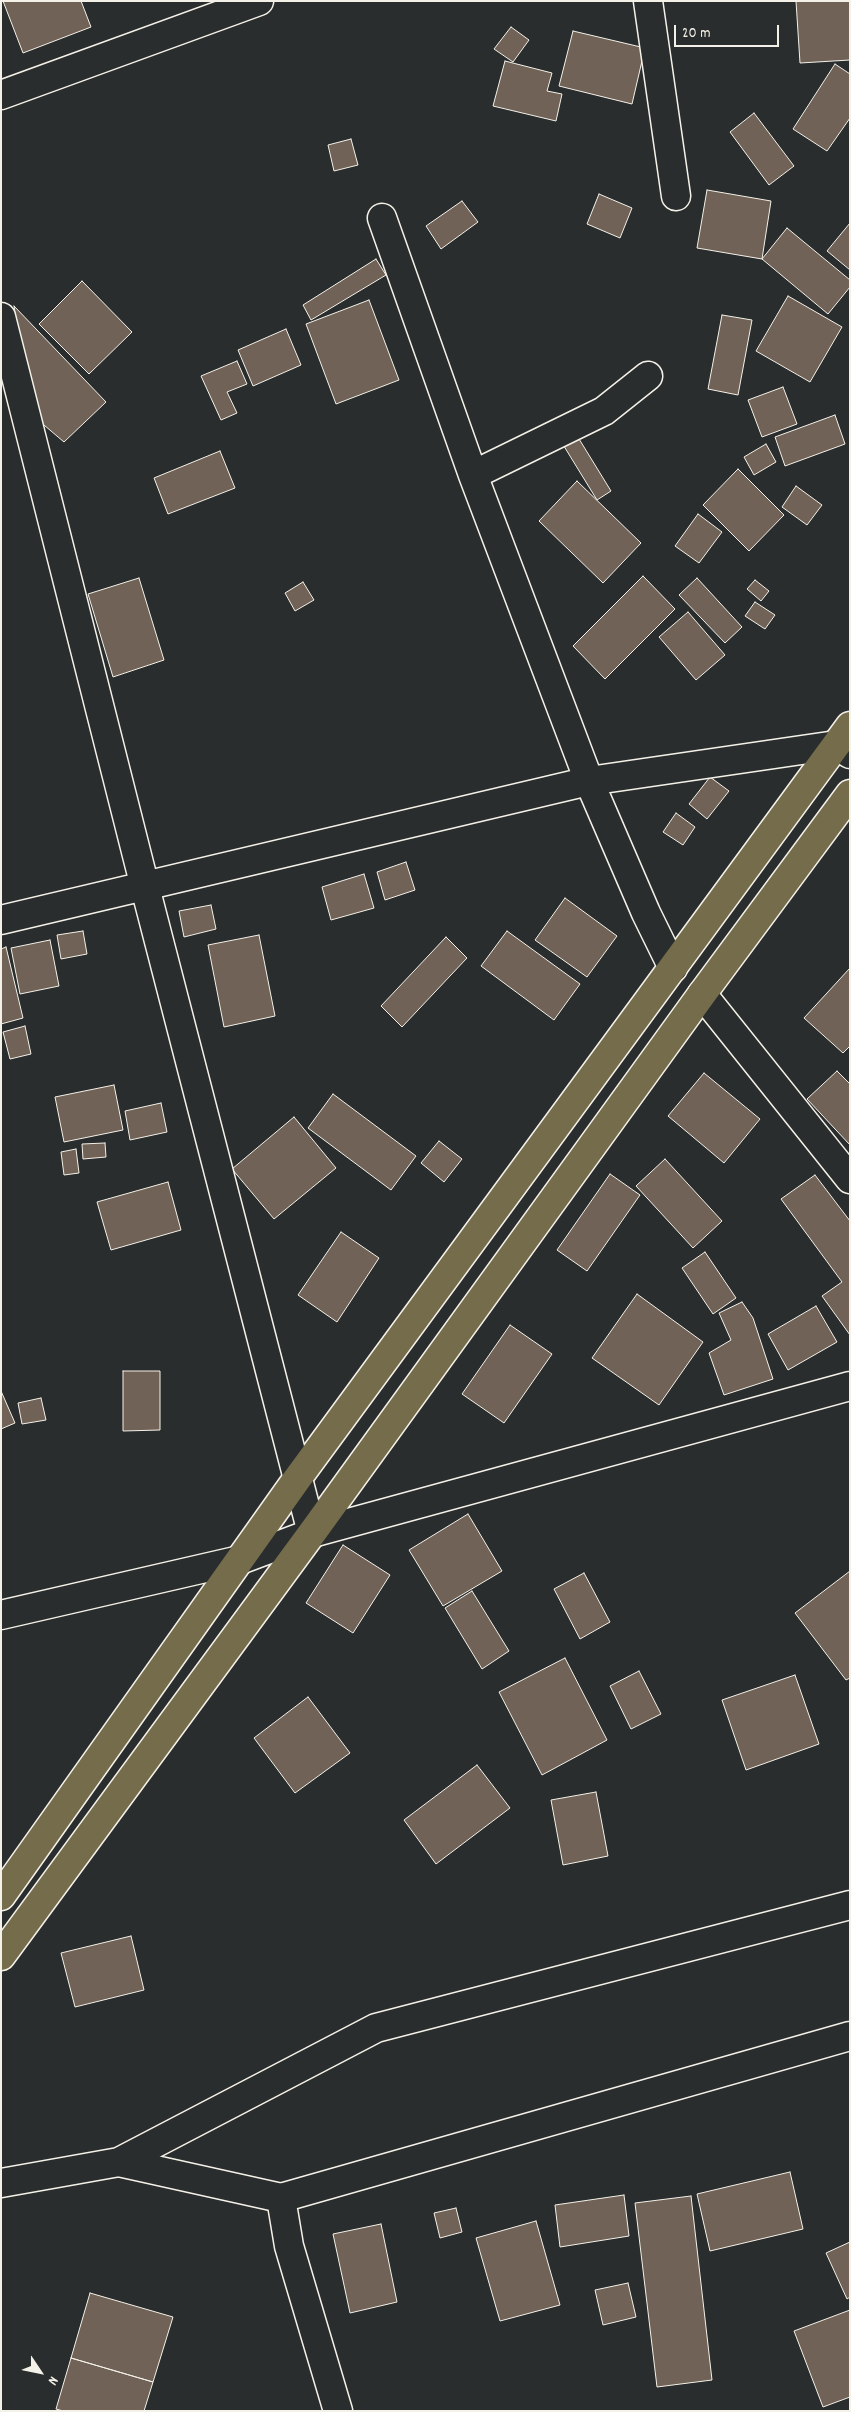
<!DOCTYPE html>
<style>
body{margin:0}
#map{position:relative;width:851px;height:2412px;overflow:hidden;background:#2a2d2e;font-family:Dekko,sans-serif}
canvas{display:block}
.frame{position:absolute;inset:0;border:2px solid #f4f1e8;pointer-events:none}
.north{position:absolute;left:15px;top:2347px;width:50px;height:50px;-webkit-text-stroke:4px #2a2d2e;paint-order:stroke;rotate:124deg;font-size:14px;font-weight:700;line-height:20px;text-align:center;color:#f4f1e8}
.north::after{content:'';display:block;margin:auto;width:18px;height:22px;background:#f4f1e8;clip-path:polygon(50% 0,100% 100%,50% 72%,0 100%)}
.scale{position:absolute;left:674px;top:25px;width:105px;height:22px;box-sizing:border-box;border:2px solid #f4f1e8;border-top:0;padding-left:6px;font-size:15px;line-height:18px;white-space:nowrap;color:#f4f1e8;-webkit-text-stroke:4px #2a2d2e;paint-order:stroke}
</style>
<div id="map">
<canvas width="851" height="2412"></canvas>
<div class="frame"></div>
<div class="north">N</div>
<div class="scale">20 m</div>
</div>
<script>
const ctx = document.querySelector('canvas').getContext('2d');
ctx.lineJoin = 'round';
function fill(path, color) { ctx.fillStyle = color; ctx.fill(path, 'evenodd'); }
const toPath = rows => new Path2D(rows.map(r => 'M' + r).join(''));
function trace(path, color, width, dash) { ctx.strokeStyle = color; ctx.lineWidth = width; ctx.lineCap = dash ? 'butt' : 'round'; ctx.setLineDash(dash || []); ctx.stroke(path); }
const building = toPath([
 [3,1,81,1,91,27,23,53,3,1],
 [796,1,850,1,850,60,800,63,796,1],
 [511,27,529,40,513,62,494,49,511,27],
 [573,31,645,48,632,104,559,86,573,31],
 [505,61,552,73,547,91,562,94,556,121,493,106,505,61],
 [835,64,850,74,850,118,827,151,793,129,835,64],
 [754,113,794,166,769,185,730,132,754,113],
 [351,139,358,165,334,171,328,145,351,139],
 [707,190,771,201,762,259,697,248,707,190],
 [599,194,632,208,620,238,587,224,599,194],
 [462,201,478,222,441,249,426,226,462,201],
 [850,223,850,270,827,251,850,223],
 [787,228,850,280,850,287,828,314,762,259,787,228],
 [376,259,386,275,311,320,303,305,376,259],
 [82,281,132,332,89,374,39,324,82,281],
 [788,296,842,327,810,382,756,351,788,296],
 [369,300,399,380,336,404,306,324,369,300],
 [14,306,106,402,64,442,31,414,14,306],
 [722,315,752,320,738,395,708,389,722,315],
 [286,329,301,365,253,386,238,350,286,329],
 [237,361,247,384,227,392,237,413,221,420,201,376,237,361],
 [783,387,797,424,762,437,748,400,783,387],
 [835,415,845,444,785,466,775,437,835,415],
 [576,434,611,491,597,500,562,443,576,434],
 [766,444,776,462,754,475,744,457,766,444],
 [220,451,235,488,168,514,154,478,220,451],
 [738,469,784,515,749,551,703,505,738,469],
 [577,481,641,543,603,583,539,521,577,481],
 [796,486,822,505,807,525,782,507,796,486],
 [698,514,722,532,699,563,675,546,698,514],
 [643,576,675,609,605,679,573,646,643,576],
 [139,578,164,660,113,677,88,594,139,578],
 [697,578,742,627,725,643,679,595,697,578],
 [755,580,769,591,761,601,747,589,755,580],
 [303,582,314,600,295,611,285,593,303,582],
 [755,602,775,615,765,629,745,616,755,602],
 [688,612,725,655,696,680,659,637,688,612],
 [710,777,729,791,707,819,689,804,710,777],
 [676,813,695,827,683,845,663,832,676,813],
 [406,862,415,890,385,900,377,872,406,862],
 [364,874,374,908,331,920,322,887,364,874],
 [565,898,617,936,587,977,535,940,565,898],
 [211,905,216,929,184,937,179,911,211,905],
 [83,931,87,954,61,959,57,935,83,931],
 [507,931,580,984,554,1020,481,966,507,931],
 [259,935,275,1016,224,1027,208,945,259,935],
 [446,937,467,958,402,1027,381,1006,446,937],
 [50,940,59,986,20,994,11,948,50,940],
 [6,947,23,1018,1,1024,1,949,6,947],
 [850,968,850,1046,843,1053,804,1018,850,968],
 [25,1026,31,1054,10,1059,3,1032,25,1026],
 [837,1071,850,1084,850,1145,807,1099,837,1071],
 [704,1073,760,1119,724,1163,668,1116,704,1073],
 [114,1085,123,1130,64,1142,55,1097,114,1085],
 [333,1094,416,1156,391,1190,308,1128,333,1094],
 [161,1103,167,1132,130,1140,125,1111,161,1103],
 [294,1117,336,1168,274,1219,232,1169,294,1117],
 [439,1141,462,1159,444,1182,421,1163,439,1141],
 [105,1143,106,1157,83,1159,82,1144,105,1143],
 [76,1149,79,1173,64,1175,61,1152,76,1149],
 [665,1159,722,1221,693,1248,636,1186,665,1159],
 [610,1174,640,1195,587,1271,557,1250,610,1174],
 [815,1175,850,1221,850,1335,822,1296,842,1282,781,1199,815,1175],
 [168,1182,181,1230,111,1250,97,1202,168,1182],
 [341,1232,379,1258,337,1322,298,1295,341,1232],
 [705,1252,736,1298,713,1314,682,1268,705,1252],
 [637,1294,703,1342,659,1405,592,1358,637,1294],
 [742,1302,753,1318,773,1379,724,1395,709,1353,731,1340,719,1313,742,1302],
 [816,1306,837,1342,788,1370,768,1334,816,1306],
 [510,1325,552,1354,504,1423,462,1394,510,1325],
 [123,1371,160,1371,160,1430,123,1431,123,1371],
 [1,1391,15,1423,1,1429,1,1391],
 [41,1398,46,1420,22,1424,18,1403,41,1398],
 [468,1514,502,1571,443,1606,409,1550,468,1514],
 [343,1545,390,1575,353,1633,306,1603,343,1545],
 [850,1571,850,1678,846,1680,795,1613,850,1571],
 [584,1573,610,1622,580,1639,554,1589,584,1573],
 [472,1591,509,1651,482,1669,445,1608,472,1591],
 [565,1658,607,1740,542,1775,499,1692,565,1658],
 [639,1671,661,1714,631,1729,610,1686,639,1671],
 [795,1675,819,1744,746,1770,722,1700,795,1675],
 [308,1697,350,1753,295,1793,254,1738,308,1697],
 [477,1765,510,1808,436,1864,404,1820,477,1765],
 [596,1792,608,1856,563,1865,551,1800,596,1792],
 [131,1936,144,1990,75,2007,61,1953,131,1936],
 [790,2172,803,2229,710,2251,697,2194,790,2172],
 [624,2195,629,2236,560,2247,555,2205,624,2195],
 [691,2196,712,2380,657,2387,635,2203,691,2196],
 [456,2208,462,2232,440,2238,434,2213,456,2208],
 [536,2221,560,2305,500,2321,476,2238,536,2221],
 [381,2224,397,2302,350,2313,333,2234,381,2224],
 [850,2242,850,2297,847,2299,826,2253,850,2242],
 [628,2283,636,2317,603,2325,595,2290,628,2283],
 [90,2293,173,2317,153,2382,71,2358,90,2293],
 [850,2310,850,2397,823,2407,794,2331,850,2310],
 [71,2358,153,2382,144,2411,63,2411,56,2409,71,2358]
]);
fill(building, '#706257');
trace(building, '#f4f1e8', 1);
const minor = toPath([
 [648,1,676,196],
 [1,95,259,1],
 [382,218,473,475,589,781,646,913,673,968],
 [1,317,145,887,312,1533],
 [473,475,604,411,648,376],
 [1,920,589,781,836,745,850,754],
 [702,994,850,1179],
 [1,1615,240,1560,312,1533,850,1386],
 [119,2162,376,2028,850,1905],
 [1,2183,119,2162,281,2198,850,2036],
 [281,2198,289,2246,338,2411]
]);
const trunk = toPath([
 [1,1896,297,1479,850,726],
 [1,1956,312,1533,702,994,850,794]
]);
trace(minor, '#f4f1e8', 31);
trace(trunk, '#f4f1e8', 31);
trace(minor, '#2a2d2e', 28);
trace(trunk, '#746c4b', 28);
</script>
